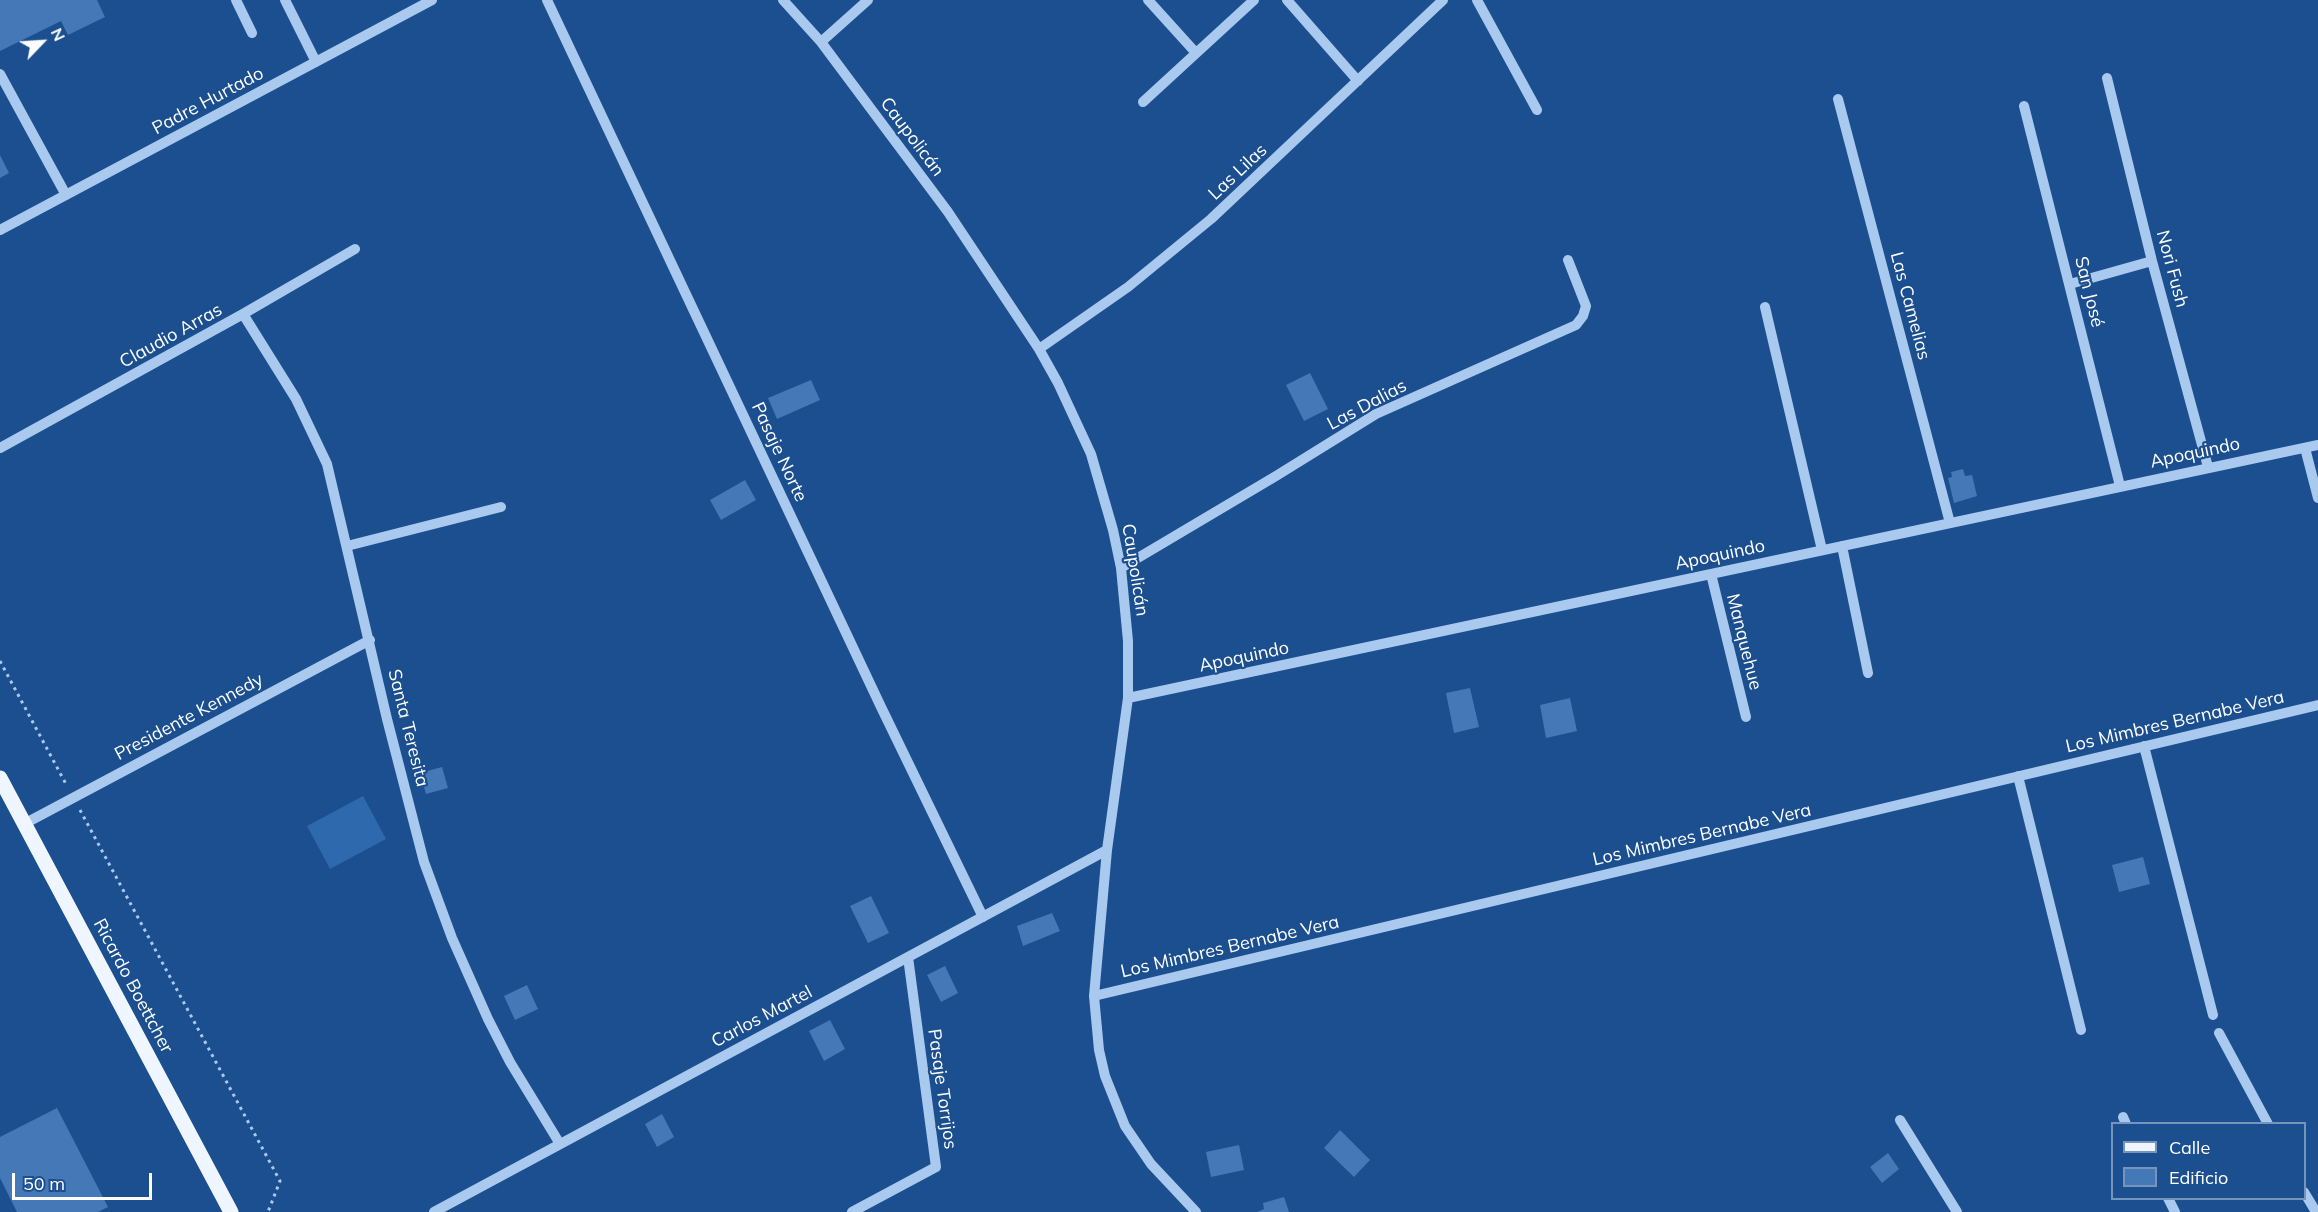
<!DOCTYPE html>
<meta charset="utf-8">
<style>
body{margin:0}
#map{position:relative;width:2318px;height:1212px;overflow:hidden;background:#1b4f8f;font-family:Mulish,sans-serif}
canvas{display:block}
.legend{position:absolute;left:2111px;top:1122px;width:195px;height:78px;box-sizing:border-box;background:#1b4f8f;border:2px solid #7695bc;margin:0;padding:8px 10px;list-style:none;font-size:18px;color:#fff}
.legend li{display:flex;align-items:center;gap:12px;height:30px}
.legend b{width:30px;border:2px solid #7695bc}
.north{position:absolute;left:12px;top:12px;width:60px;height:60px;-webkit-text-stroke:4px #1b4f8f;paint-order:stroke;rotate:65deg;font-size:16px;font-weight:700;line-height:24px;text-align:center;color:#fff}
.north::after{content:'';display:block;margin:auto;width:21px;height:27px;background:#fff;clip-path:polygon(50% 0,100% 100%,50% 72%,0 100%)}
.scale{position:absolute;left:12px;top:1173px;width:140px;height:27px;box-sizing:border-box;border:3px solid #fff;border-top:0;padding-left:8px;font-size:18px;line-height:21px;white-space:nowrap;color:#fff;-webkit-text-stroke:4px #1b4f8f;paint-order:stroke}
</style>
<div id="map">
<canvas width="2318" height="1212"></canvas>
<ul class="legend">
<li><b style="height:8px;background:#f0f6ff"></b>Calle</li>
<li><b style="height:16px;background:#4478b7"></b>Edificio</li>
</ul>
<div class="north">N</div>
<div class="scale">50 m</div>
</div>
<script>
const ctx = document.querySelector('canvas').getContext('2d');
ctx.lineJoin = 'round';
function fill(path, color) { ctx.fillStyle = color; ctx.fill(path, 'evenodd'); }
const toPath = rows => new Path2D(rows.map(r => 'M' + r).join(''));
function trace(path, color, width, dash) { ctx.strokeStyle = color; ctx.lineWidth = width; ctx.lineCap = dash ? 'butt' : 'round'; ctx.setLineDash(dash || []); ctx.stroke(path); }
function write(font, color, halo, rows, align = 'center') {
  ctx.font = font + ' Mulish,sans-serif'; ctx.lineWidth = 4.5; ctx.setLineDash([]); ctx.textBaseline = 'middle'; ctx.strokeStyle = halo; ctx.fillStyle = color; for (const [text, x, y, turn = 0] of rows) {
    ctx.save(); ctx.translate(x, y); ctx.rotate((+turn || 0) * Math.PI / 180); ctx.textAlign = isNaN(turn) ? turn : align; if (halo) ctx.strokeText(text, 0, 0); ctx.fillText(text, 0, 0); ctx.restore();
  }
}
fill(toPath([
 [363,796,386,839,330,869,307,826]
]), '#2e69ad');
fill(toPath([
 [0,0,97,0,105,17,68,35,61,21,0,51],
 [0,155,9,173,0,178],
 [1310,373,1328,409,1304,421,1286,385],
 [811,380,820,400,777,419,768,398],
 [1963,469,1965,476,1972,475,1977,496,1954,503,1948,478,1952,477,1951,472],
 [745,480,756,500,721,520,710,500],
 [1470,688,1479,727,1454,733,1446,693],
 [1570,698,1577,731,1546,738,1540,705],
 [442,767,448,788,426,794,420,773],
 [2143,857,2150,884,2119,892,2112,865],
 [871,896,889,933,868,943,850,906],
 [1052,913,1060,931,1023,946,1017,926],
 [945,966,958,993,941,1002,927,975],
 [527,985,538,1009,515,1020,504,996],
 [830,1020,845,1049,824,1061,809,1031],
 [57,1108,108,1207,98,1212,17,1212,0,1178,0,1137],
 [662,1114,674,1137,657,1147,645,1124],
 [1340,1130,1370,1160,1354,1177,1324,1148],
 [1239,1145,1244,1170,1211,1177,1206,1152],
 [1888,1153,1899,1169,1882,1183,1870,1167],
 [1284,1197,1289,1212,1257,1212,1264,1209,1263,1203]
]), '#4478b7');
trace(toPath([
 [0,661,67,786],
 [80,810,280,1181,268,1212]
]), '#a9c9ee', 3, [3, 4.5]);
trace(toPath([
 [236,0,252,33],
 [285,0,316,62],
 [547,0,882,709,983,917],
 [783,0,821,42,948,212,1039,349,1058,383,1091,454,1113,530,1121,568,1128,641,1128,698,1107,850,1094,996,1099,1050,1105,1076,1125,1126,1151,1164,1196,1212],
 [1148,0,1196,53],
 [1287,0,1358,81],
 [1477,0,1537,110],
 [821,42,868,0],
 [0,74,66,195],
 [2107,78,2152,261,2208,467],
 [1838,99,1950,523],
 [1143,102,1254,0],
 [2024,106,2120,486],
 [0,230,432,0],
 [2070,284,2152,261],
 [1765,307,1822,550],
 [243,314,296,399,327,464,387,719,424,862,452,938,488,1019,510,1062,560,1144],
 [1039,349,1128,287,1211,219,1443,0],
 [0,448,243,314,355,249],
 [2305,448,2318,498],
 [347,546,501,507],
 [1842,546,1868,673],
 [1121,568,1276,476,1376,414,1576,325,1583,316,1586,306,1568,260],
 [1711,574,1746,717],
 [1128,698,2318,445],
 [2144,746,2213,1015],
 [2018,776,2081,1030],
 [24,824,370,640],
 [1094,996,2318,705],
 [2219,1033,2268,1124],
 [2123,1117,2126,1124],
 [1900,1120,1957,1212],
 [2304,1192,2316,1212],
 [2168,1198,2175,1212],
 [434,1212,1107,850],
 [852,1212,936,1167,908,957]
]), '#a9c9ee', 10);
trace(toPath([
 [0,778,231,1212]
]), '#f0f6ff', 15);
write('18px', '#fff', '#1b4f8f', [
 ["Padre Hurtado",208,101,-28],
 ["Caupolicán",912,137,53],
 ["Las Lilas",1238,172,-43],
 ["Nori Fush",2172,269,75],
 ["San José",2089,292,76],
 ["Las Camelias",1910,306,75],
 ["Claudio Arras",171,336,-29],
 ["Las Dalias",1367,405,-28],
 ["Pasaje Norte",779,452,65],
 ["Apoquindo",2195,453,-12],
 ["Apoquindo",1720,555,-12],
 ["Caupolicán",1135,570,81],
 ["Manquehue",1744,642,76],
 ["Apoquindo",1244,657,-12],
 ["Presidente Kennedy",189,717,-28],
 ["Los Mimbres Bernabe Vera",2175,722,-13],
 ["Santa Teresita",408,728,76],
 ["Los Mimbres Bernabe Vera",1702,835,-13],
 ["Los Mimbres Bernabe Vera",1230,947,-13],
 ["Ricardo Boettcher",133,986,62],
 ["Carlos Martel",762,1017,-28],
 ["Pasaje Torrijos",942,1089,82]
]);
</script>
